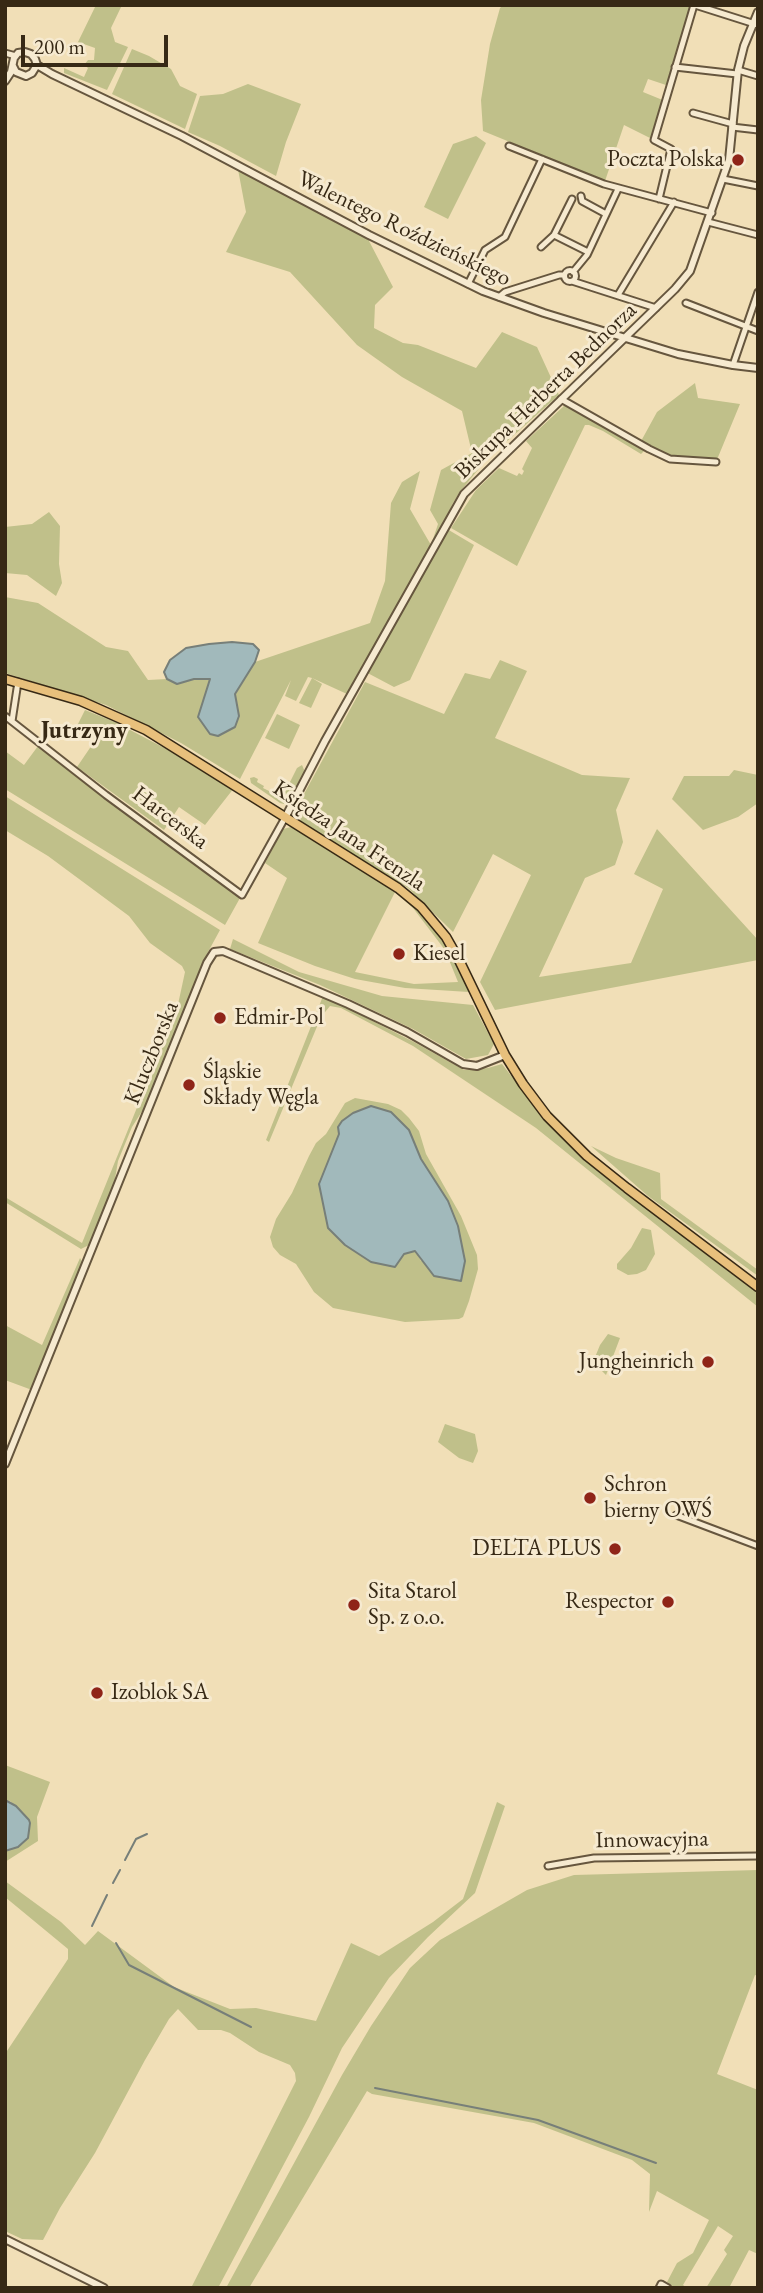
<!DOCTYPE html>
<meta charset="utf-8">
<style>
body{margin:0}
#map{position:relative;width:763px;height:2293px;overflow:hidden;background:#f1dfb7;font-family:"EB Garamond",serif}
canvas{display:block}
.frame{position:absolute;inset:0;border:7px solid #372915;pointer-events:none}
.scale{position:absolute;left:21px;top:35px;width:147px;height:32px;box-sizing:border-box;border:4px solid #372915;border-top:0;padding-left:9px;font-size:21px;line-height:24px;white-space:nowrap;color:#372915;-webkit-text-stroke:5px #f6ead0;paint-order:stroke}
</style>
<div id="map">
<canvas width="763" height="2293"></canvas>
<div class="frame"></div>
<div class="scale">200 m</div>
</div>
<script>
const ctx = document.querySelector('canvas').getContext('2d');
ctx.lineJoin = 'round';
function fill(path, color) { ctx.fillStyle = color; ctx.fill(path, 'evenodd'); }
const toPath = rows => new Path2D(rows.map(r => 'M' + r).join(''));
function trace(path, color, width, dash) { ctx.strokeStyle = color; ctx.lineWidth = width; ctx.lineCap = dash ? 'butt' : 'round'; ctx.setLineDash(dash || []); ctx.stroke(path); }
function write(font, color, halo, rows, align = 'center') {
  ctx.font = font + ' "EB Garamond",serif'; ctx.lineWidth = 6; ctx.setLineDash([]); ctx.textBaseline = 'middle'; ctx.strokeStyle = halo; ctx.fillStyle = color; for (const [text, x, y, turn = 0] of rows) {
    ctx.save(); ctx.translate(x, y); ctx.rotate((+turn || 0) * Math.PI / 180); ctx.textAlign = isNaN(turn) ? turn : align; if (halo) ctx.strokeText(text, 0, 0); ctx.fillText(text, 0, 0); ctx.restore();
  }
}
fill(toPath([
 [96,5,122,5,111,28,115,42,128,47,107,90,64,73,64,68,84,77,88,68,84,65,88,60,94,60,95,48,78,42],
 [503,5,694,5,669,86,648,79,643,92,665,101,654,140,624,125,605,181,483,131,481,100,490,44,500,8],
 [132,49,149,56,171,69,180,86,197,94,185,129,112,94],
 [248,84,301,104,286,142,276,176,220,146,188,132,200,96,223,94],
 [476,136,486,143,448,219,424,207,453,144],
 [237,164,369,235,369,241,393,287,375,305,374,328,403,343,418,345,476,368,502,332,537,347,559,395,486,460,459,493,453,503,442,526,474,545,410,680,394,687,360,669,347,694,312,678,322,684,311,708,299,703,312,678,308,677,296,701,285,696,291,680,240,779,181,743,106,705,5,673,5,597,38,603,106,647,128,651,148,680,167,679,177,684,194,679,210,679,235,695,255,662,370,623,385,581,391,503,402,482,420,471,410,509,431,545,438,524,430,510,441,470,472,453,462,411,402,377,357,345,290,272,226,252,246,212],
 [695,383,698,398,740,404,716,462,670,459,640,443,657,412],
 [565,405,644,451,641,454,603,431,589,425,585,425,517,566,451,528,476,490,499,468,517,476,519,473,522,475,524,471,522,469,532,448,526,441],
 [49,512,60,526,59,564,62,583,56,596,27,575,5,573,5,527,32,524],
 [500,660,527,671,495,738,582,775,630,778,616,810,623,842,615,865,585,878,539,977,631,963,663,889,634,874,657,829,758,940,758,960,495,1010,480,982,531,875,493,854,453,932,408,888,302,823,298,814,298,805,365,682,444,714,465,673,490,679],
 [85,710,115,722,172,752,234,788,205,825,179,807,164,830,77,767,96,739,77,726],
 [277,714,300,725,289,749,265,738],
 [38,746,240,898,225,925,5,789,5,751,24,765],
 [302,765,305,772,288,802,284,804,280,803,251,783,250,778,254,777,258,779,257,782,264,786,263,788,273,793,276,788,285,792,287,789,290,791,292,786,289,784,297,768],
 [734,770,758,775,758,803,738,817,703,830,672,799,684,776,729,776],
 [5,796,220,930,208,952,148,1102,132,1127,118,1161,114,1185,89,1245,81,1249,5,1202,5,1197,82,1243,177,1009,185,972,182,966,150,943,129,916,48,856,5,830],
 [291,827,297,830,299,828,396,890,416,906,448,948,466,981,469,992,405,988,355,979,315,966,258,943,287,878,265,863,283,829],
 [395,892,413,908,445,950,458,982,414,984,355,972],
 [233,939,299,972,382,996,473,1005,494,1044,488,1055,466,1059,413,1029,320,985,230,949],
 [323,996,414,1042,464,1070,488,1068,502,1064,536,1108,573,1148,758,1292,758,1307,536,1128,413,1046,341,1008,330,1006,321,1017,269,1142,266,1140],
 [355,1098,388,1104,401,1110,409,1118,419,1131,426,1154,461,1216,477,1255,478,1269,469,1301,463,1317,459,1319,405,1322,333,1308,314,1292,296,1264,280,1255,273,1247,270,1237,276,1219,292,1193,309,1156,316,1143,326,1134,345,1103],
 [409,1130,421,1159,448,1201,465,1261,421,1261,416,1251,404,1254,319,1184,339,1134],
 [591,1146,616,1158,660,1173,661,1199,758,1270,758,1276,648,1196],
 [642,1228,651,1230,655,1254,646,1270,637,1274,628,1275,617,1269,617,1264,631,1248],
 [80,1258,83,1263,32,1390,5,1380,5,1325,42,1345],
 [608,1334,620,1338,606,1375,593,1362,600,1345],
 [445,1424,475,1434,478,1451,473,1463,459,1458,438,1442],
 [5,1765,50,1782,37,1817,38,1841,5,1862,5,1851,18,1847,28,1838,30,1823,10,1801,5,1800],
 [497,1802,505,1806,475,1893,428,1937,389,1978,342,2048,309,2117,218,2288,191,2288,296,2081,295,2073,290,2065,259,2052,230,2033,221,2030,198,2030,178,2009,169,2019,145,2060,95,2153,60,2208,43,2240,22,2239,5,2231,5,2054,68,1959,68,1949,5,1897,5,1881,61,1922,85,1945,98,1931,174,1987,230,2009,256,2008,316,2021,351,1943,379,1956,433,1922,463,1899],
 [758,1870,758,1976,755,1975,717,2074,758,2090,758,2254,749,2250,729,2288,706,2288,727,2254,724,2250,733,2236,718,2226,683,2285,687,2288,675,2288,667,2282,677,2263,693,2253,709,2220,657,2191,649,2212,650,2174,632,2160,534,2123,372,2094,367,2091,249,2288,226,2288,342,2075,371,2026,410,1968,440,1940,527,1890,574,1875]
]), '#c0c08a');
const water = toPath([
 [232,642,253,644,259,650,255,662,235,694,239,716,235,727,218,736,210,734,198,717,210,679,194,679,177,684,167,679,164,672,170,660,186,648,209,644,232,642],
 [371,1106,391,1112,409,1130,421,1159,448,1201,458,1226,465,1261,461,1281,434,1276,415,1251,404,1254,395,1267,371,1262,345,1245,328,1228,319,1184,339,1134,338,1127,342,1121,353,1113,371,1106],
 [5,1800,16,1806,29,1820,30,1823,28,1838,18,1847,5,1851,5,1800]
]);
fill(water, '#a1b9bb');
trace(water, '#777f79', 2);
trace(toPath([
 [125,1860,136,1839,147,1834],
 [113,1883,120,1870],
 [92,1926,107,1895],
 [116,1943,129,1965,251,2027],
 [375,2088,538,2120,656,2163]
]), '#777f79', 2);
const minor = toPath([
 [695,5,758,25],
 [5,53,16,56],
 [675,67,737,74],
 [738,70,758,76],
 [693,113,733,124],
 [732,127,758,130],
 [509,146,604,184,712,213],
 [723,179,758,186],
 [581,196,582,201,606,214],
 [659,199,671,149,654,140,694,5],
 [708,222,758,235],
 [554,235,572,199],
 [541,247,554,235,588,252],
 '564.5 276a5.5 5.5 0 1 1 11 0a5.5 5.5 0 1 1-11 0Z',
 [573,272,587,255,618,189],
 [572,281,656,308],
 [468,284,485,250,505,237,542,159],
 [618,295,674,202],
 [499,297,505,292,559,275,564,275],
 [686,303,758,331],
 [733,365,758,292],
 [561,399,649,449,670,459,716,462],
 [5,716,106,795,242,895,286,816],
 [12,721,18,682],
 [676,1515,758,1546],
 [548,1866,594,1858,758,1856],
 [659,2288,661,2284,668,2288]
]);
const tertiary = toPath([
 [37,65,52,74,182,136,369,235,483,291,544,313,678,354,733,365,758,368],
 [13,66,16,72,26,76,32,73,37,65],
 [5,81,11,72,14,58,18,53,25,52,31,54,35,59,37,65],
 [286,816,325,741,464,494,675,289,690,271,729,160,738,70,744,46,758,12],
 [5,1464,180,1030,207,963,214,952,223,951,348,1004,407,1032,463,1064,477,1066,505,1055],
 [5,2239,104,2288]
]);
const primary = toPath([
 [5,679,81,701,146,730,398,888,421,907,446,937,459,960,505,1055,523,1084,547,1116,587,1156,627,1188,758,1287]
]);
trace(minor, '#66563e', 9);
trace(tertiary, '#66563e', 10);
trace(primary, '#372915', 11);
trace(minor, '#f6ead0', 5);
trace(tertiary, '#f6ead0', 6);
trace(primary, '#e8c07c', 8);
for (const [x, y, r, color] of [
 [738,160,7,"#8f2418"],
 [399,954,7,"#8f2418"],
 [220,1018,7,"#8f2418"],
 [189,1085,7,"#8f2418"],
 [708,1362,7,"#8f2418"],
 [590,1498,7,"#8f2418"],
 [615,1549,7,"#8f2418"],
 [668,1602,7,"#8f2418"],
 [354,1605,7,"#8f2418"],
 [97,1693,7,"#8f2418"]
]) { const dot = new Path2D(); dot.arc(x, y, r, 0, 2 * Math.PI); ctx.fillStyle = color; ctx.fill(dot); trace(dot, '#f6ead0', 2.5); }
write('23px', '#372915', '#f6ead0', [
 ["Poczta Polska",724,160,"right"],
 ["Kiesel",413,954],
 ["Edmir-Pol",234,1018],
 ["Śląskie",203,1072],
 ["Składy Węgla",203,1098],
 ["Jungheinrich",694,1362,"right"],
 ["Schron",604,1485],
 ["bierny OWŚ",604,1511],
 ["DELTA PLUS",601,1549,"right"],
 ["Sita Starol",368,1592],
 ["Sp. z o.o.",368,1618],
 ["Respector",654,1602,"right"],
 ["Izoblok SA",111,1693]
], 'left');
write('23px', '#372915', '#f6ead0', [
 ["Walentego Roździeńskiego",404,229,26],
 ["Biskupa Herberta Bednorza",546,391,-44],
 ["Harcerska",170,818,37],
 ["Księdza Jana Frenzla",349,836,34],
 ["Kluczborska",152,1053,-68],
 ["Innowacyjna",652,1840,-1]
]);
write('bold 24px', '#372915', '#f6ead0', [
 ["Jutrzyny",84,731]
]);
</script>
